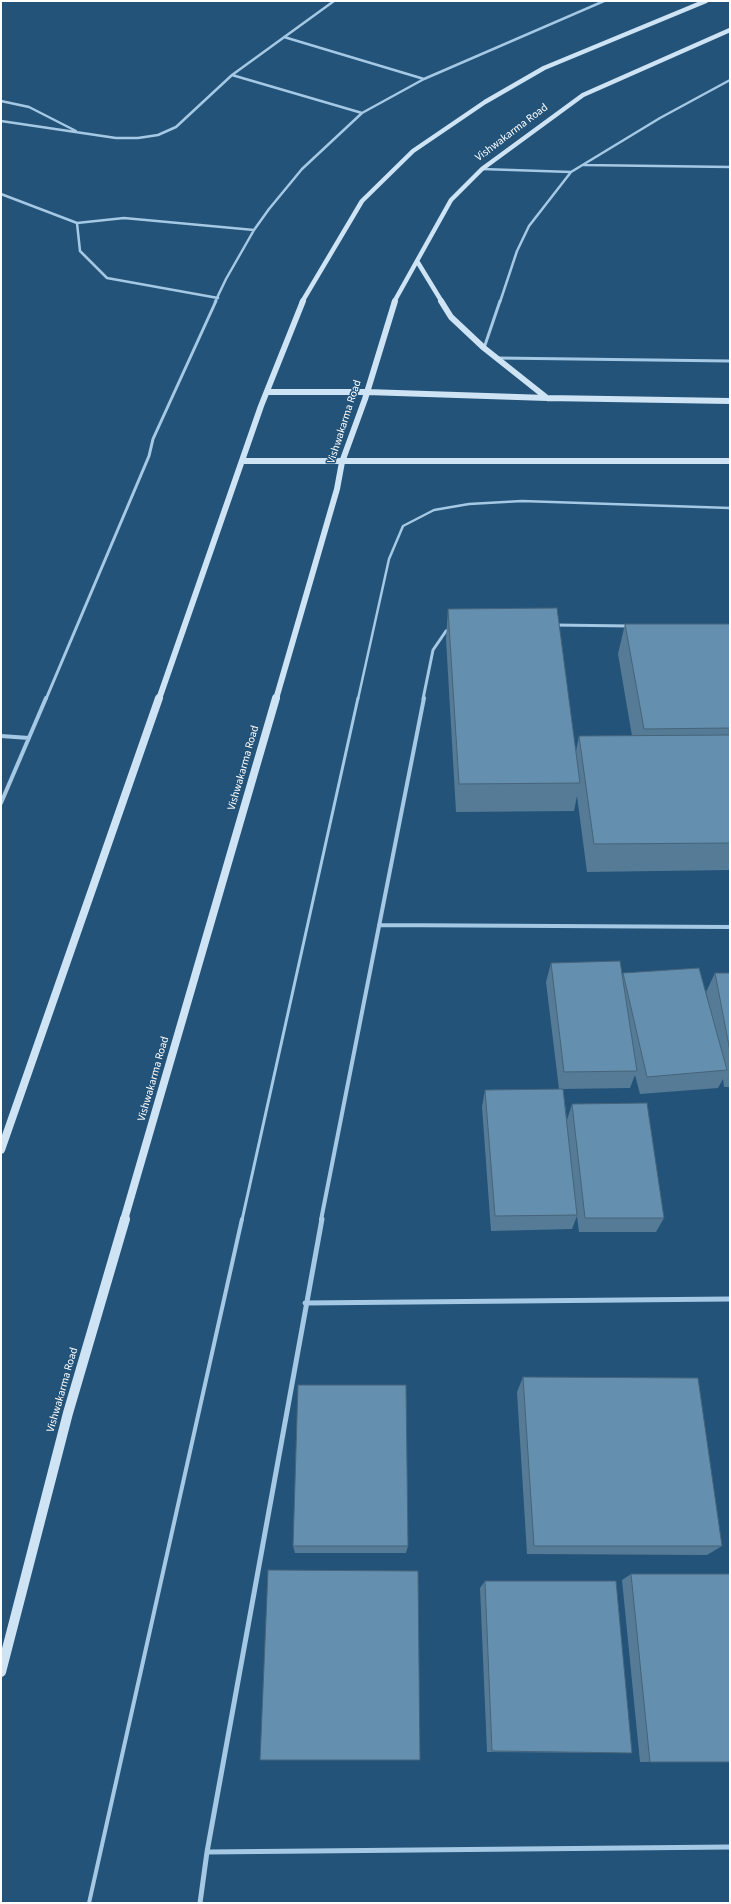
<!DOCTYPE html>
<style>
body{margin:0}
#map{position:relative;width:731px;height:1904px;overflow:hidden;background:#235379;font-family:"Source Sans 3",sans-serif}
canvas{display:block}
.frame{position:absolute;inset:0;border:2px solid #fff;pointer-events:none}
</style>
<div id="map">
<canvas width="731" height="1904"></canvas>
<div class="frame"></div>
</div>
<script>
const ctx = document.querySelector('canvas').getContext('2d');
ctx.lineJoin = 'round';
const toPath = rows => new Path2D(rows.map(r => 'M' + r).join(''));
function trace(path, color, width, dash) { ctx.strokeStyle = color; ctx.lineWidth = width; ctx.lineCap = dash ? 'butt' : 'round'; ctx.setLineDash(dash || []); ctx.stroke(path); }
function fill(path, color) { ctx.fillStyle = color; ctx.fill(path, 'evenodd'); }
function write(font, color, halo, rows, align = 'center') {
  ctx.font = font + ' "Source Sans 3",sans-serif'; ctx.lineWidth = 3; ctx.setLineDash([]); ctx.textBaseline = 'middle'; ctx.strokeStyle = halo; ctx.fillStyle = color; for (const [text, x, y, turn = 0] of rows) {
    ctx.save(); ctx.translate(x, y); ctx.rotate((+turn || 0) * Math.PI / 180); ctx.textAlign = isNaN(turn) ? turn : align; if (halo) ctx.strokeText(text, 0, 0); ctx.fillText(text, 0, 0); ctx.restore();
  }
}
trace(toPath([
 [358,699,389,559,403,526,434,510,469,504,522,501,730,508]
]), '#a5c9e4', 2.5);
trace(toPath([
 [242,1220,358,698]
]), '#a5c9e4', 3);
trace(toPath([
 [89,1903,242,1219]
]), '#a5c9e4', 4);
trace(toPath([
 [284,37,424,79],
 [232,75,362,113],
 [1,101,29,107,76,131],
 [1,121,116,138,138,138,158,135,176,127,232,75,334,1],
 [583,165,730,167],
 [482,169,571,172],
 [1,194,77,223,80,251,107,278,218,298],
 [77,223,124,218,254,230],
 [215,302,226,279,254,230,269,209,302,169,362,113,424,79,604,1],
 [500,302,517,251,529,226,571,172,660,118,730,80]
]), '#a5c9e4', 2.5);
trace(toPath([
 [484,348,500,301],
 [497,358,730,361],
 [554,625,630,626],
 [46,699,149,456,153,439,216,301],
 [423,699,433,650,446,631,450,630]
]), '#a5c9e4', 3);
trace(toPath([
 [1,736,29,738],
 [1,803,46,698],
 [379,925,730,927],
 [321,1220,424,698]
]), '#a5c9e4', 4);
trace(toPath([
 [305,1303,730,1299],
 [207,1852,730,1847],
 [200,1903,207,1852,322,1219]
]), '#a5c9e4', 5);
trace(toPath([
 [417,261,442,302],
 [302,302,362,201,413,151,485,102,544,68,706,1],
 [394,302,451,200,482,169,583,95,730,30]
]), '#cee3f4', 4.5);
trace(toPath([
 [441,301,451,317,484,348,547,398],
 [267,392,367,392,547,398,730,401],
 [242,461,730,461],
 [159,699,261,406,303,301],
 [276,699,337,489,342,462,365,399,395,301]
]), '#cee3f4', 6);
trace(toPath([
 [1,1150,159,698],
 [124,1220,276,698]
]), '#cee3f4', 8);
trace(toPath([
 [1,1672,68,1413,125,1219]
]), '#cee3f4', 10);
fill(toPath([
 [448,609,576,751,579,736,632,736,618,654,625,624,730,624,730,870,587,872,577,796,574,811,456,812,446,639],
 [551,963,622,975,623,973,708,999,706,992,715,973,730,973,730,1087,724,1087,723,1079,718,1088,640,1094,635,1075,630,1088,563,1089,567,1120,572,1104,664,1218,656,1232,579,1232,577,1216,572,1229,491,1231,482,1107,485,1090,559,1089,546,982],
 [523,1377,722,1546,707,1555,527,1554,517,1392],
 [293,1546,408,1546,406,1553,295,1553],
 [631,1574,730,1762,640,1762,622,1580],
 [485,1581,632,1753,487,1752,480,1588]
]), '#567b96');
const building = toPath([
 [557,608,580,783,459,784,448,609,557,608],
 [625,624,730,624,730,728,644,729,625,624],
 [730,735,730,843,594,844,579,736,730,735],
 [620,961,637,1071,564,1072,551,963,620,961],
 [699,968,727,1070,647,1077,623,973,699,968],
 [715,973,730,973,730,1051,715,973],
 [563,1089,577,1215,495,1216,485,1090,563,1089],
 [647,1103,664,1218,585,1218,572,1104,647,1103],
 [523,1377,698,1378,722,1546,534,1546,523,1377],
 [298,1385,406,1385,408,1546,293,1546,298,1385],
 [268,1570,418,1571,420,1760,260,1760,268,1570],
 [631,1574,730,1574,730,1762,650,1762,631,1574],
 [485,1581,616,1581,632,1753,492,1751,485,1581]
]);
fill(building, '#648faf');
trace(building, '#46647a', 1);
write('11px', '#fff', '#235379', [
 ["Vishwakarma Road",512,133,-37],
 ["Vishwakarma Road",345,422,-72],
 ["Vishwakarma Road",244,768,-74],
 ["Vishwakarma Road",154,1079,-74],
 ["Vishwakarma Road",63,1390,-74]
]);
</script>
